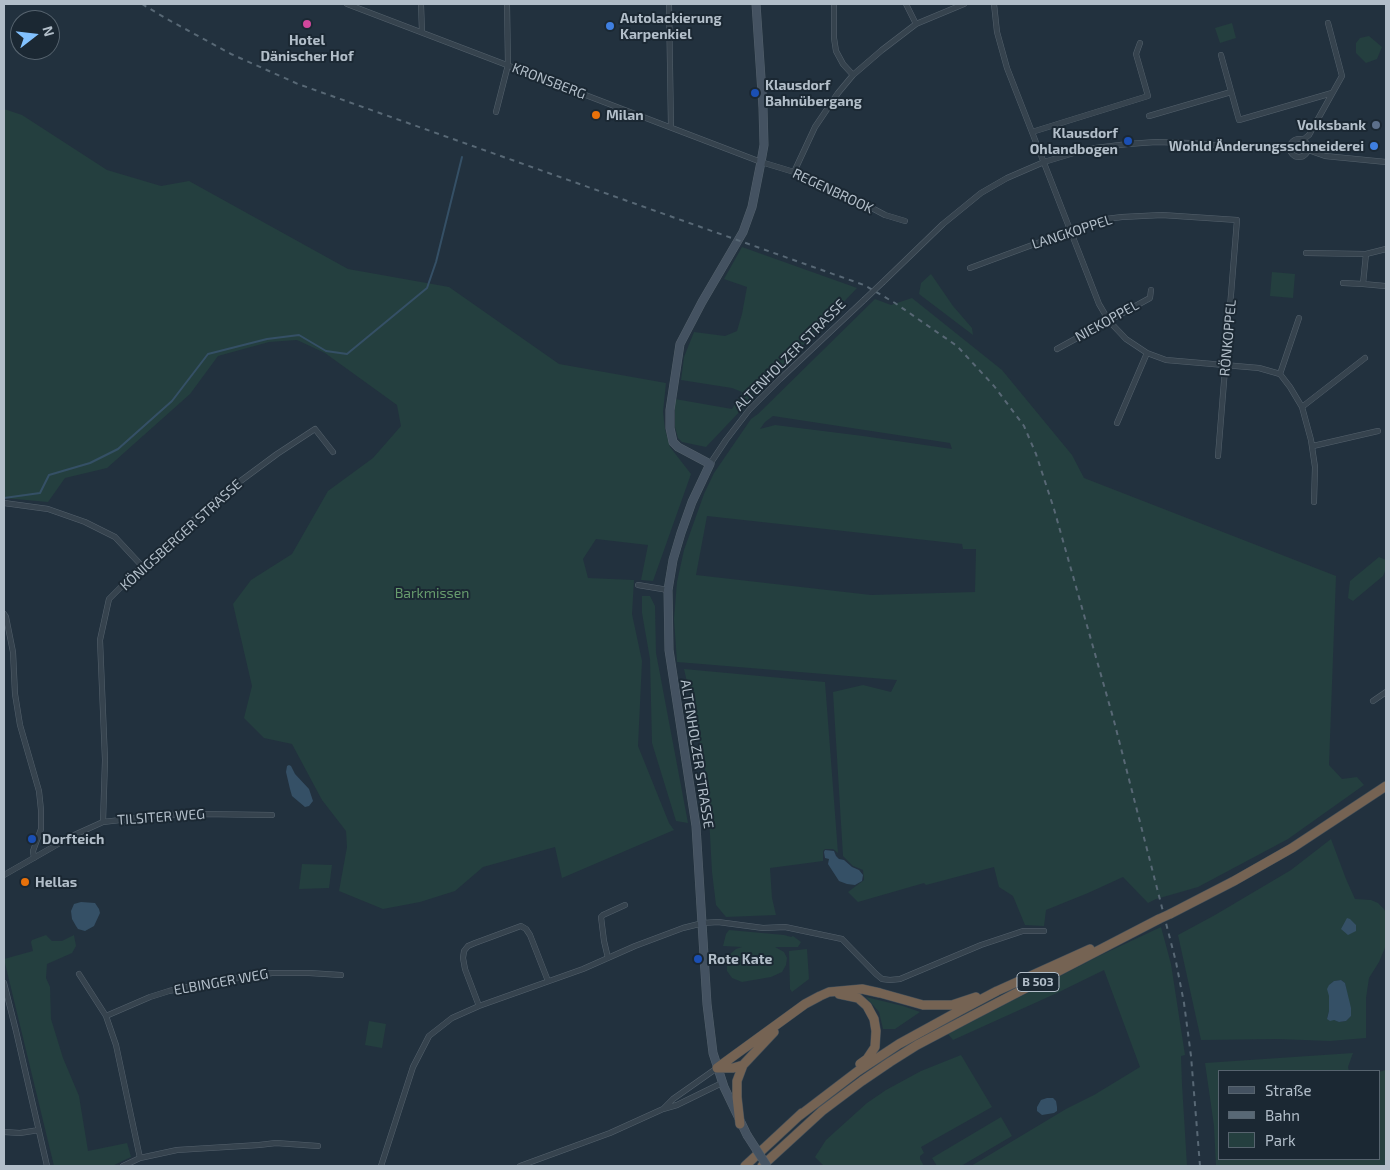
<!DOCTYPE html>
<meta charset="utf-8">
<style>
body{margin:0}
#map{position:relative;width:1390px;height:1170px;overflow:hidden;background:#22313e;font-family:"Exo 2",sans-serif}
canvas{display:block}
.frame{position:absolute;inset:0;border:5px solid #b2bec9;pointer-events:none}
.legend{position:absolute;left:1218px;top:1070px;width:162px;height:90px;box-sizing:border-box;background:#1b2833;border:1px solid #57646f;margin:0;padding:6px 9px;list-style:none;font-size:15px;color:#b2bec9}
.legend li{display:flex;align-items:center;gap:10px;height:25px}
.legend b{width:25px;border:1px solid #57646f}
.north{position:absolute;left:10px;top:10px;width:50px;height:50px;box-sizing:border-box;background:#1b2833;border:1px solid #57646f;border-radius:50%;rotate:74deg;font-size:14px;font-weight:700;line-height:20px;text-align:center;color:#b2bec9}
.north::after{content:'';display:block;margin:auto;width:18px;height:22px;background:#82c1fe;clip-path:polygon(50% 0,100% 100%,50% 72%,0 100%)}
</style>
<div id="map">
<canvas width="1390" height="1170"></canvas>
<div class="frame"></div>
<ul class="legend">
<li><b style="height:6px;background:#445261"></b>Straße</li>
<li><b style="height:6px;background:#586875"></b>Bahn</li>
<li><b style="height:14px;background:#243f3f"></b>Park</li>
</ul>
<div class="north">N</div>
</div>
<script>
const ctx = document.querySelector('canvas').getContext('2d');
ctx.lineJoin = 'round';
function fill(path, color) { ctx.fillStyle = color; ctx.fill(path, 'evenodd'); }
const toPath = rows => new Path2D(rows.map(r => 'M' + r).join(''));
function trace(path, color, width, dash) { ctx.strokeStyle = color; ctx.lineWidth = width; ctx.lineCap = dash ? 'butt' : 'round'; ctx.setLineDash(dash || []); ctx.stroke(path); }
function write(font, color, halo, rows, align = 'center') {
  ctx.font = font + ' "Exo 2",sans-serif'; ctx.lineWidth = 4; ctx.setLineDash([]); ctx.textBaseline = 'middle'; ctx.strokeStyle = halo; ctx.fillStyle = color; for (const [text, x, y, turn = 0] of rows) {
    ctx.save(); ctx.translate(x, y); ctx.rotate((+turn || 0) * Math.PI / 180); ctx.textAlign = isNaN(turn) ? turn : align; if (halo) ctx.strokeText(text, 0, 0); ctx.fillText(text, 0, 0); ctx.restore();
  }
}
fill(toPath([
 [1232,23,1236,38,1220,43,1215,28],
 [1369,36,1382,47,1377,59,1366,63,1356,53,1356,43,1360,38],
 [4,109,22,115,107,170,161,186,189,181,348,269,449,287,559,364,666,383,663,412,665,429,670,447,691,474,653,581,641,580,648,545,596,539,583,559,588,578,634,580,632,614,642,661,638,746,669,823,674,830,562,878,555,847,483,867,455,891,420,902,383,909,339,891,347,847,346,831,322,800,292,744,264,738,244,718,252,686,233,604,251,580,292,554,328,491,373,458,401,426,397,405,325,353,297,340,269,342,218,356,190,394,107,468,65,478,48,502,4,498],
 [742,247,857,288,706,447,682,442,678,438,675,427,675,399,732,409,742,392,732,388,681,380,684,357,694,332,725,336,737,331,742,314,747,287,724,279],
 [1272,272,1295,274,1293,298,1270,296],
 [931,274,953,306,972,328,973,335,919,294,921,283],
 [912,298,1002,370,1072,455,1084,478,1336,576,1329,765,1342,779,1357,777,1364,785,1288,839,1198,887,1156,899,1148,903,1123,877,1088,893,1046,910,1044,926,1025,925,1013,896,999,887,994,867,926,885,924,883,858,902,848,892,864,880,863,870,853,866,843,856,833,692,863,685,891,692,897,680,677,662,674,619,677,582,684,550,704,494,714,473,751,419,758,414,875,299,891,305],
 [773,416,950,443,952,449,863,436,775,425,760,429,765,422],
 [707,516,962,544,963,549,976,549,975,592,871,595,696,575],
 [1379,557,1386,560,1386,569,1383,576,1353,601,1348,598,1350,581],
 [642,596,650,596,655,606,656,653,688,823,676,821,652,743,650,659,642,613],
 [684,669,825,682,838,853,833,849,825,849,823,851,823,861,770,868,772,898,776,915,726,917,716,905,712,872,707,780,697,726],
 [1331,839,1346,879,1355,899,1371,900,1378,903,1384,909,1386,913,1386,945,1379,962,1369,978,1366,998,1366,1038,1330,1041,1278,1039,1201,1040,1178,935,1215,915,1291,870],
 [1341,980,1345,983,1351,1016,1346,1021,1339,1022,1334,1020,1330,1020,1327,1018,1329,1011,1329,985,1334,981],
 [302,864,332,865,329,888,299,889],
 [1161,927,1171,964,1185,1055,1181,1056,1182,1084,1187,1166,971,1166,1066,1109,1094,1095,1140,1067,1104,970,1057,993,953,1040,948,1034,1099,956],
 [729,930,784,935,791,937,793,936,801,942,798,947,775,947,784,952,787,958,786,965,782,972,771,977,742,982,732,978,727,971,727,966,729,955,736,949,742,947,723,946,726,934],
 [46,935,52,941,62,941,74,935,76,946,72,953,47,964,46,978,50,987,51,1019,63,1058,79,1096,88,1151,127,1143,131,1157,112,1166,54,1166,4,959,33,951,31,942,32,940],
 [807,949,809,979,792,992,790,989,789,951],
 [866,997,903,1006,920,1012,895,1029,883,1029,879,1012],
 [369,1021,386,1024,382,1048,365,1045],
 [1353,1053,1348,1067,1349,1071,1219,1071,1219,1159,1379,1159,1379,1072,1386,1070,1386,1166,1216,1166,1214,1126,1205,1063],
 [961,1055,992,1107,921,1147,924,1153,920,1156,920,1159,924,1166,824,1166,815,1157,826,1140,867,1103,886,1090,921,1071],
 [1001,1117,1012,1136,961,1166,937,1166,932,1158]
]), '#243f3f');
fill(toPath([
 [289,765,291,766,295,774,309,789,313,801,309,806,305,807,292,796,290,789,286,772,287,766],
 [825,850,834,851,836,856,839,859,844,860,852,867,859,870,863,875,862,881,855,885,847,884,839,881,828,864,829,859,825,858,824,852],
 [81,902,95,903,99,909,100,913,94,926,85,931,78,929,76,926,72,919,71,911,74,904],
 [1347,918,1350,919,1356,925,1356,931,1348,935,1341,929],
 [1341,980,1345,983,1351,1008,1351,1016,1346,1021,1339,1022,1334,1020,1330,1021,1327,1019,1329,1011,1329,996,1327,989,1329,985,1334,981],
 [1047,1098,1053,1098,1056,1101,1057,1107,1057,1111,1054,1113,1042,1115,1037,1111,1037,1107,1041,1100]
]), '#355066');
trace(toPath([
 [4,498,40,493,49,475,90,463,118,449,172,401,208,354,267,339,299,335,326,351,347,354,427,288,436,262,462,157]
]), '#355066', 2);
const street = toPath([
 [347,4,761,162,794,172,853,198,885,215,905,221],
 [421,4,422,32],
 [669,4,671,127],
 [834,4,834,38,836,51,843,64,853,75],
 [906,4,916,24],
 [994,4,997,32,1007,68,1099,304,1109,321,1126,339,1147,353,1166,360,1259,368,1280,374,1290,387,1302,407,1311,440,1315,467,1314,502],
 [1221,55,1239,120,1332,93],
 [496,112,508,65,507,4],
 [1149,116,1231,92],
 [1032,132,1148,96,1136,54,1140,43],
 '1290 148a9 9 0 1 1 18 0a9 9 0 1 1-18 0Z',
 [1304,139,1309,135,1342,76,1328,23],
 [1308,150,1325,156,1386,162],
 [794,172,815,127,838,93,853,75,882,50,916,24,964,4],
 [1306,253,1366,254,1386,249],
 [1366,254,1363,284,1385,286],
 [970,268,1070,231,1106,219,1122,217,1162,215,1237,220,1218,456],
 [883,282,943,224,981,193,1007,178,1044,162,1087,149,1128,144,1156,142,1190,143,1262,149,1290,148],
 [1343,283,1363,284],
 [1057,349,1150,298,1151,290],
 [1280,374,1299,318],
 [1302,407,1365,358],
 [1117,423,1147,353],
 [1313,446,1378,431],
 [710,464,726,440,749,410,780,379,864,300],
 [4,503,48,509,85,522,115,537,142,566],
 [638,585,668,590],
 [4,614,6,617,13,652,15,694,20,725,39,791,41,810,41,829,33,851,34,858],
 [1373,701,1386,692],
 [103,822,105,760,100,640,109,599,142,566,219,497,277,454,315,429,333,452],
 [4,875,72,836,103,822,164,815,201,814,272,815],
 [608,958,604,941,601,917,603,915,625,905],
 [79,974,106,1016,116,1045,140,1158],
 [4,983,16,1031,47,1166],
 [479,1006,465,969,463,958,464,951,468,946,475,943,521,926,526,929,530,935,548,981],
 [106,1016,150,997,169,991,211,982,272,973,309,973,341,975],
 [664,1108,673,1099,717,1068],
 [4,1132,20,1133,39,1130],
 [123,1166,140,1158,177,1150,259,1145,276,1143,318,1146],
 [381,1166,413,1067,429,1036,452,1018,479,1006,583,969,635,946,683,928,703,923,718,922,763,928,785,927,842,939,876,974,882,979,890,980,900,979,981,945,1023,931,1044,931],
 [520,1166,610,1133,663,1109,677,1105,722,1083]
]);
const secondary = toPath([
 [747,1135,724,1087,713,1053,707,1004,696,826,669,650,668,590,673,560,681,533,692,502,710,464,678,447,673,442,670,428,670,410,680,344,702,302,743,232,752,207,761,162,764,145,763,108,756,4]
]);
const highway = toPath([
 [1170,914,1234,881,1292,848,1386,786],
 [839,994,858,998,867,1006,874,1019,876,1031,875,1047,867,1059,860,1064],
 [717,1068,805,1004,820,996,829,992,862,989,880,993,923,1005,952,1005,976,997],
 [717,1068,733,1068,743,1065],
 [799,1116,858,1071,899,1044,961,1010,997,991,1090,949],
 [740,1124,737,1097,737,1081,743,1065,774,1032],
 [745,1166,802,1113],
 [762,1166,822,1111,862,1081,890,1062,917,1045,972,1016,1159,919]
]);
trace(street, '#54616c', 6);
trace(secondary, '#54616c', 9);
trace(highway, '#414e59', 10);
trace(street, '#36434e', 5);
trace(secondary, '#445261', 8);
trace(highway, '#756353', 9);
trace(toPath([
 [142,4,167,19,231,54,298,84,864,285,895,303,957,346,994,386,1024,426,1036,454,1054,509,1114,721,1176,962,1184,1003,1191,1056,1200,1166]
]), '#586875', 2, [5, 5]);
const streetBridge = toPath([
 [864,300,883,282]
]);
const secondaryBridge = toPath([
 [747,1135,767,1166]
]);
const highwayBridge = toPath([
 [1159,919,1170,914]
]);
trace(streetBridge, '#54616c', 6, []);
trace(secondaryBridge, '#54616c', 9, []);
trace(highwayBridge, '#414e59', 10, []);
trace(streetBridge, '#36434e', 5);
trace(secondaryBridge, '#445261', 8);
trace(highwayBridge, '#756353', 9);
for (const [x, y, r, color] of [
 [307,24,5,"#d1479c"],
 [610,26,5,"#3f7fe0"],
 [755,93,5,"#1a4fb4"],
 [596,115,5,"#e8710a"],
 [1376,125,5,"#5c6f8a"],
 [1128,141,5,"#1a4fb4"],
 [1374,146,5,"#3f7fe0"],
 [32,839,5,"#1a4fb4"],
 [25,882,5,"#e8710a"],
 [698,959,5,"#1a4fb4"]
]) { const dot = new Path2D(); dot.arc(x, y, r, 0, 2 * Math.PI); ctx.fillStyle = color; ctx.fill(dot); trace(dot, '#1b2833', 2); }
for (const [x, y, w] of [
 [1038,982,42]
]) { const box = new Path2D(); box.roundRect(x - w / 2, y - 9.5, w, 19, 4); ctx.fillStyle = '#1b2833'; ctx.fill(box); trace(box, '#b2bec9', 1); }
write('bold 12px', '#b2bec9', null, [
 ["B 503",1038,982]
]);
write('bold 14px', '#b2bec9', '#1b2833', [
 ["Autolackierung",620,18],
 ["Karpenkiel",620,34],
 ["Hotel",307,40,"center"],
 ["Dänischer Hof",307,56,"center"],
 ["Klausdorf",765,85],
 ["Bahnübergang",765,101],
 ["Milan",606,115],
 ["Volksbank",1366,125,"right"],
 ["Klausdorf",1118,133,"right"],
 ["Ohlandbogen",1118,149,"right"],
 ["Wohld Änderungsschneiderei",1364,146,"right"],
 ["Dorfteich",42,839],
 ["Hellas",35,882],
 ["Rote Kate",708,959]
], 'left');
write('14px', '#b2bec9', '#1b2833', [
 ["KRONSBERG",549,81,21],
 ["REGENBROOK",833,191,25],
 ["LANGKOPPEL",1072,232,-18],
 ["NIEKOPPEL",1107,321,-29],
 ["RÖNKOPPEL",1228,338,-85],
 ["ALTENHOLZER STRASSE",790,355,-45],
 ["KÖNIGSBERGER STRASSE",181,535,-42],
 ["ALTENHOLZER STRASSE",697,754,81],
 ["TILSITER WEG",161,817,-4],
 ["ELBINGER WEG",221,982,-10]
]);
write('14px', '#679c6d', '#1b2833', [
 ["Barkmissen",432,593]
]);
</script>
